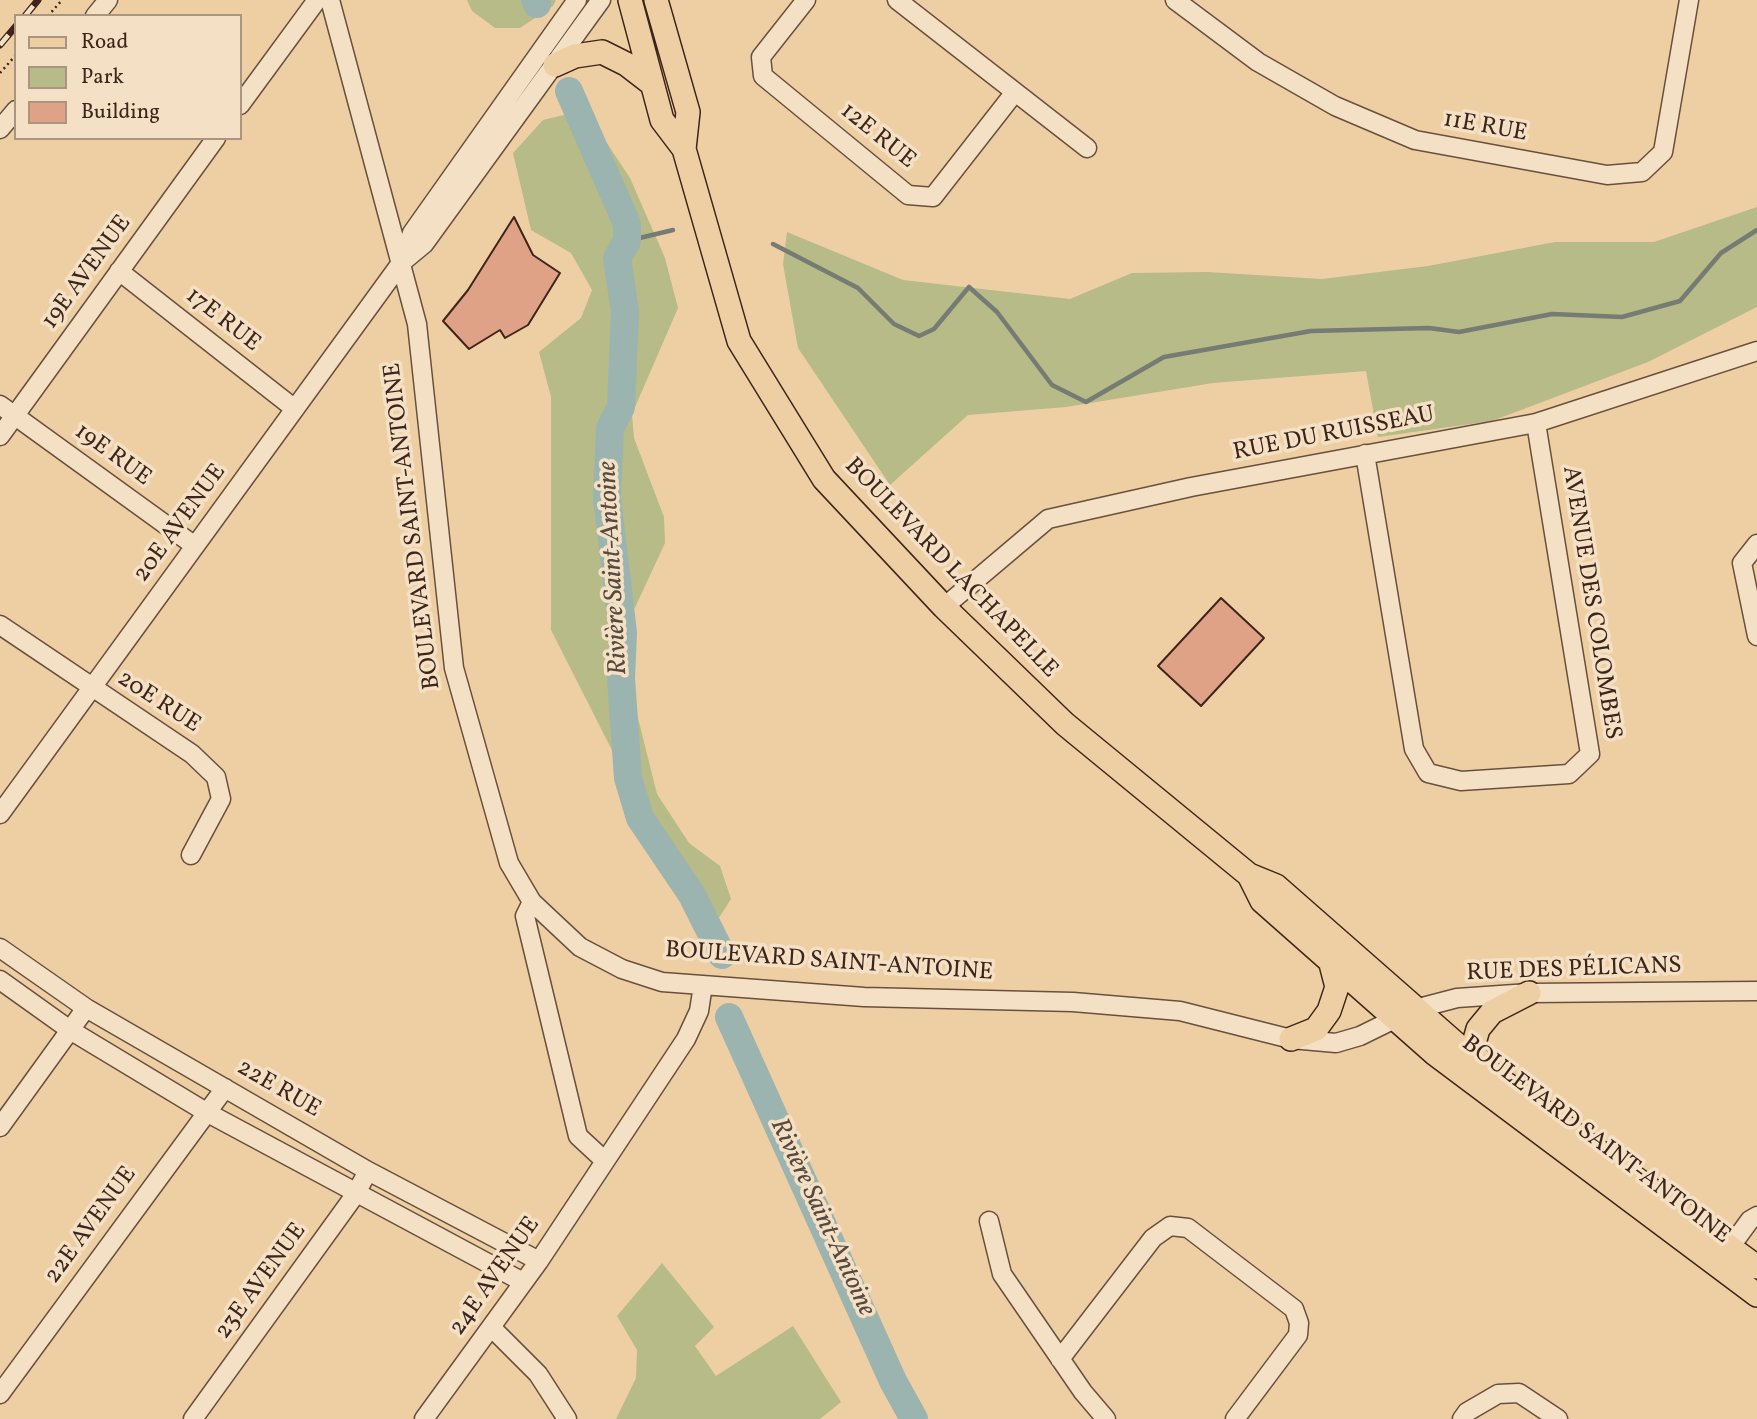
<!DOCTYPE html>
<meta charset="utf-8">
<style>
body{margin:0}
#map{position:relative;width:1757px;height:1419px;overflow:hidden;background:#eecfa4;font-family:Vollkorn,serif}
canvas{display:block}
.legend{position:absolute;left:14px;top:14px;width:228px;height:126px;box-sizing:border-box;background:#f4e0c4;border:2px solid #ab9580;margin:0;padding:9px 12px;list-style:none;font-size:21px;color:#3d251b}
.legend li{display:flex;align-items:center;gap:14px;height:35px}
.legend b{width:35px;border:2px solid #ab9580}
</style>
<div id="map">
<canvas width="1757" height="1419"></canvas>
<ul class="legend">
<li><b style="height:9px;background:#eecfa4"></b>Road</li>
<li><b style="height:19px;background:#b6bb87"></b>Park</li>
<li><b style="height:19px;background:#dfa287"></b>Building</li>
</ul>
</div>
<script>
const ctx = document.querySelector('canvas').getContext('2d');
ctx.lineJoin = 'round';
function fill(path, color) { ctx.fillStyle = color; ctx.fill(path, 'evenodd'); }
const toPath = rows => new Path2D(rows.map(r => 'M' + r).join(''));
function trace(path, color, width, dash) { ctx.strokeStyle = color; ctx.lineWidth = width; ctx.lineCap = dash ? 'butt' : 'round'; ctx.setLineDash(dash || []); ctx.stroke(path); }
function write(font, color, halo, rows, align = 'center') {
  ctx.font = font + ' Vollkorn,serif'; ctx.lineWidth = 7; ctx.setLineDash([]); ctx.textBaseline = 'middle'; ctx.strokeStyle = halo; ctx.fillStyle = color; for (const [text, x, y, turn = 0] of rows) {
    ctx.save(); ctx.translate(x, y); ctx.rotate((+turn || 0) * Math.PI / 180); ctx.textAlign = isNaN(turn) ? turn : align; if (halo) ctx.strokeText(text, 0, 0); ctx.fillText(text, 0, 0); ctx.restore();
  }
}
fill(toPath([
 [467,0,556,0,553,6,520,28,495,28,472,11],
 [585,110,630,178,665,258,678,308,632,414,634,438,664,517,665,543,619,642,657,794,689,843,720,866,731,899,715,924,657,839,551,630,551,397,539,352,581,318,592,290,571,253,531,230,513,153,543,120],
 [1757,207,1757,307,1648,362,1492,421,1378,437,1366,371,1213,383,1066,407,968,415,890,485,798,348,783,264,787,232,903,280,1070,299,1132,273,1207,272,1322,279,1428,266,1555,242,1654,242],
 [662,1263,714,1327,695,1346,716,1376,793,1326,841,1402,820,1419,616,1419,636,1378,637,1350,617,1316]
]), '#b6bb87');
trace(toPath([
 [627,241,673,230],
 [773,244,858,288,894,324,919,336,934,329,969,287,997,312,1052,385,1086,402,1164,357,1311,331,1429,328,1459,332,1552,314,1622,317,1680,301,1721,253,1757,230]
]), '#767b74', 4.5);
trace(toPath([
 [535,0,537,4],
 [569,91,627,224,627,241,617,258,625,311,621,407,610,428,607,498,623,633,621,678,628,778,640,818,692,895,722,955],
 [729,1017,893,1381,914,1419]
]), '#9cb4af', 28);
const building = toPath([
 [514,217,533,255,560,273,528,325,505,338,500,330,469,349,443,321,468,290,514,217],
 [1221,598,1264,638,1201,706,1158,666,1221,598]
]);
fill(building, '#dfa287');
trace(building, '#3d251b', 2);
const minor = toPath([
 [330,0,417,324,454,668,509,863,532,902,580,947,622,969,662,982,864,997,1073,1002,1180,1011,1291,1039,1336,1043,1360,1036,1415,1009,1457,998,1529,993,1757,991],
 [806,0,761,57,763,76,908,195,933,197,1015,92],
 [897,0,1087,148],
 [1175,0,1258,62,1335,106,1415,140,1607,175,1642,172,1663,152,1689,0],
 [95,16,108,0],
 [240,105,317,0],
 [0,129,16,110],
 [401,263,412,233,577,0],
 [119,271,295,409],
 [0,405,195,546],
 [0,436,216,138],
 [1365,454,1414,749,1428,773,1461,781,1569,774,1590,754,1536,423],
 [1757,544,1742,563,1757,636],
 [944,607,1048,519,1191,487,1536,423,1757,351],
 [0,625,192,754,216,777,221,799,191,855],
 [0,814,401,263,424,244,601,0],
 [532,902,525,916,578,1136,605,1161],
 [0,948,86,1008,368,1171,539,1261],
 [0,980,70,1030,206,1112,523,1282],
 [0,1127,86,1008],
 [989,1221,1002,1274,1083,1392,1106,1419],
 [1723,1257,1750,1220,1757,1216],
 [491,1327,538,1374,567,1419],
 [1060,1359,1153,1238,1170,1226,1188,1228,1294,1309,1299,1323,1298,1335,1235,1419],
 [0,1394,225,1088],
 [193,1419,355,1195,368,1171],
 [424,1419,539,1261,686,1039,699,1011,703,985],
 [1462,1419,1467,1412,1498,1394,1519,1393,1558,1419]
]);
const major = toPath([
 [630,0,662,120,684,149,739,341,824,479,944,607,1065,724,1249,875,1276,886,1480,1065,1757,1267],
 [656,0,688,112,684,149],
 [555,65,575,56,602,52,626,64,652,84],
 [1249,875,1262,901,1434,1053,1757,1295],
 [1291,1039,1316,1029,1329,1011,1337,987,1330,960],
 [1480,1065,1473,1047,1478,1029,1492,1012,1529,993]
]);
trace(minor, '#69503d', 21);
trace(major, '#3d251b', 26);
trace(toPath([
 [48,16,62,0],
 [0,73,16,55]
]), '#3d251b', 2.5, [2, 3.5]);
trace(minor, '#f4e0c4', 18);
trace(major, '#eecfa4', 23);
const rail = toPath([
 [25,16,38,0],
 [0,45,16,26]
]);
trace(rail, '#3d251b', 7);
trace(rail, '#f4e0c4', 4.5, [13]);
write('24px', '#3d251b', '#f4e0c4', [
 ["11E RUE",1485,128,10],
 ["12E RUE",877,137,39],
 ["19E AVENUE",88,273,-54],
 ["17E RUE",222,321,38],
 ["RUE DU RUISSEAU",1334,435,-11],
 ["19E RUE",112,456,36],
 ["20E AVENUE",181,524,-54],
 ["BOULEVARD SAINT-ANTOINE",414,526,-97],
 ["BOULEVARD LACHAPELLE",950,569,46],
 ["AVENUE DES COLOMBES",1590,603,81],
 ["20E RUE",158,703,33],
 ["BOULEVARD SAINT-ANTOINE",829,963,4],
 ["RUE DES PÉLICANS",1574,971,-2],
 ["22E RUE",278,1090,30],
 ["BOULEVARD SAINT-ANTOINE",1595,1141,37],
 ["22E AVENUE",92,1226,-54],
 ["24E AVENUE",496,1277,-55],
 ["23E AVENUE",262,1282,-54]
]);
write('italic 26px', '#554940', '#f4e0c4', [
 ["Rivière Saint-Antoine",615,568,-93],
 ["Rivière Saint-Antoine",821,1218,65]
]);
</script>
